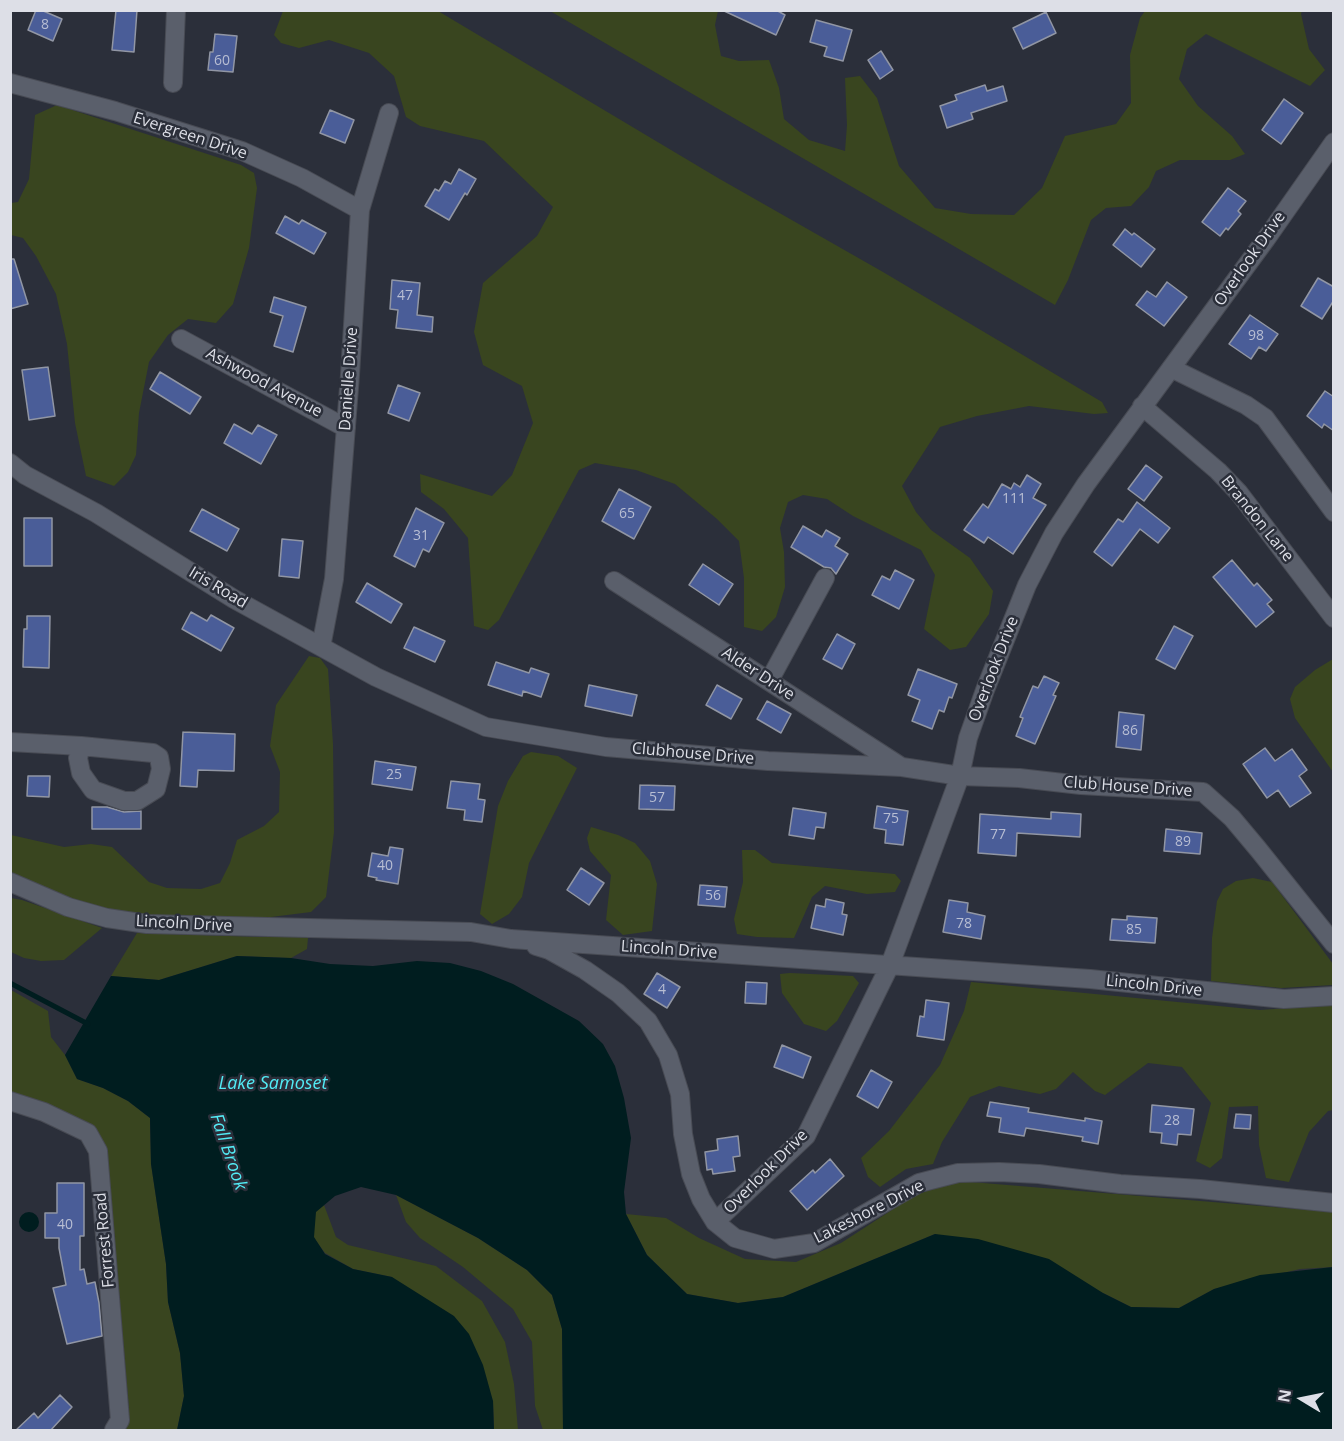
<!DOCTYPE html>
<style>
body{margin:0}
#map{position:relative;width:1344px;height:1441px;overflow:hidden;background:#2b2f3a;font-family:"Open Sans",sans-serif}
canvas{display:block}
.frame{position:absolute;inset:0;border:12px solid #dddfe7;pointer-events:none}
.north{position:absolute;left:1272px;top:1369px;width:60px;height:60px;-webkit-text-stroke:4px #2b2f3a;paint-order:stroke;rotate:280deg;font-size:16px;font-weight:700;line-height:24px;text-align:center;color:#dddfe7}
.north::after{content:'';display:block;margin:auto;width:21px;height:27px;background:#dddfe7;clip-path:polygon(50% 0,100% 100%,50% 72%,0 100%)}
</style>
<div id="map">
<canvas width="1344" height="1441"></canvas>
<div class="frame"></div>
<div class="north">N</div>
</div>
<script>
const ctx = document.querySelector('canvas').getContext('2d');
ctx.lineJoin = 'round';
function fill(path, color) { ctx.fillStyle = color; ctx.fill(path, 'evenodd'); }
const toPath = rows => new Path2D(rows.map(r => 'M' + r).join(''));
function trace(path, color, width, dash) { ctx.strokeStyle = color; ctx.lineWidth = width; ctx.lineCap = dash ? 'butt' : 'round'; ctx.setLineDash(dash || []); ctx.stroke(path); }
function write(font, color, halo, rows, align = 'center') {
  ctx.font = font + ' "Open Sans",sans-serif'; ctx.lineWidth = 5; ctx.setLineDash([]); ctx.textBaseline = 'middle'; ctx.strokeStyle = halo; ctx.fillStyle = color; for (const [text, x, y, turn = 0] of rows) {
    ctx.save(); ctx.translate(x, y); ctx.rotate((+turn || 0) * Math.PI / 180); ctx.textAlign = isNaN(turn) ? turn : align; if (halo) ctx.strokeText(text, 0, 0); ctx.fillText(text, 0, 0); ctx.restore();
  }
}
fill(toPath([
 [283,11,438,11,718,178,883,272,1102,402,1108,413,1094,414,1029,406,977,416,940,427,902,486,916,512,931,530,970,558,993,591,989,614,966,647,950,650,924,629,935,575,921,550,853,516,827,499,803,495,788,502,780,528,784,552,785,587,776,617,762,631,744,627,744,578,739,541,717,519,675,484,636,470,595,463,579,470,499,620,488,630,474,626,468,538,444,509,421,492,420,474,492,496,512,475,533,423,522,386,483,365,474,332,483,283,537,236,553,207,484,141,420,126,406,117,394,76,369,53,329,40,299,48,281,43,274,35],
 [550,11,718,11,715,25,721,56,739,61,769,60,779,88,784,119,809,140,845,151,847,125,845,78,860,76,877,98,899,166,935,208,971,214,1014,215,1042,188,1065,136,1116,124,1131,103,1130,55,1140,18,1145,11,1302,11,1301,14,1309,49,1325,70,1310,86,1206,34,1187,49,1179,79,1198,106,1232,136,1245,154,1230,160,1180,160,1156,171,1149,187,1131,206,1106,208,1091,220,1068,280,1055,305],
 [57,105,241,165,254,173,257,188,249,248,233,304,216,323,188,319,168,335,149,362,139,413,136,455,128,472,114,486,86,476,75,423,67,344,56,294,36,256,23,238,11,235,11,203,18,202,29,179,35,115],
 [309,656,320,658,328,669,333,744,334,832,326,897,311,912,271,917,151,917,105,910,65,896,11,872,11,835,64,847,91,844,112,847,149,882,167,888,201,889,220,883,230,863,237,840,264,826,279,812,280,772,270,746,276,705],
 [1333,659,1333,772,1295,718,1290,699,1295,687,1315,670],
 [531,752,558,756,577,768,529,863,522,897,509,914,492,924,480,914,498,806,508,781,523,756],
 [591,827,618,835,635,843,650,861,657,884,652,931,623,935,606,920,611,875,590,851,587,838],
 [742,850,755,850,772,863,895,874,901,881,895,892,867,894,825,886,812,897,794,938,757,937,737,934,734,919,743,882],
 [1253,878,1272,882,1333,964,1333,985,1281,988,1211,981,1212,938,1217,901,1223,889,1236,881],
 [11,898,22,900,102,928,64,960,41,961,24,958,11,952],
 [137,933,260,937,300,935,308,938,307,949,291,958,237,956,159,980,111,976],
 [790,973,853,976,859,983,837,1021,826,1031,804,1024,782,993,780,974],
 [971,982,1260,1010,1333,1005,1333,1110,1328,1111,1309,1132,1289,1182,1266,1178,1259,1145,1258,1106,1229,1107,1222,1158,1210,1168,1196,1161,1211,1103,1182,1067,1148,1063,1105,1095,1095,1091,1073,1072,1056,1089,1040,1094,999,1086,970,1097,942,1142,933,1164,906,1169,880,1187,868,1177,861,1158,889,1131,940,1065,964,1011],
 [11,990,48,1011,51,1037,65,1055,77,1079,103,1088,128,1101,150,1118,151,1164,166,1264,168,1302,180,1353,184,1396,177,1430,124,1430,129,1409,108,1162,104,1142,89,1126,11,1094],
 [959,1181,1333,1212,1333,1267,1300,1269,1214,1289,1179,1308,1131,1307,1103,1293,935,1234,783,1297,738,1303,687,1294,647,1255,626,1214,666,1218,699,1238,745,1259,796,1262,841,1243,915,1195],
 [396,1195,478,1238,527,1270,552,1295,562,1329,563,1430,543,1430,535,1406,532,1342,513,1309,463,1267,420,1238,406,1222],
 [324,1205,336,1237,348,1245,436,1266,482,1301,505,1342,514,1384,518,1430,494,1430,493,1401,392,1277,353,1269,325,1253,313,1237,315,1212]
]), '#39451f');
fill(toPath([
 [237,956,291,958,330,964,373,966,417,961,450,963,481,971,513,984,579,1021,603,1044,615,1066,624,1098,631,1138,624,1192,626,1214,647,1255,687,1294,738,1303,783,1297,935,1234,978,1239,1049,1259,1103,1293,1131,1307,1179,1308,1214,1289,1260,1275,1333,1267,1333,1430,563,1430,562,1329,552,1295,527,1270,478,1238,396,1195,361,1187,335,1196,316,1212,314,1237,325,1254,353,1269,392,1277,454,1316,469,1334,483,1365,493,1401,494,1430,177,1430,184,1396,180,1353,168,1302,166,1264,151,1164,150,1118,128,1101,103,1088,77,1079,65,1055,111,976,159,980],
 '19 1222a10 10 0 1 1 20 0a10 10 0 1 1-20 0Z'
]), '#001d1f');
trace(toPath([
 [10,983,88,1024]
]), '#001d1f', 5);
const building = toPath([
 [36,10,41,10,62,19,53,41,28,30,36,10],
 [116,10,137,10,134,52,112,50,116,10],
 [722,10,776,10,785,15,776,35,722,10],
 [1046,12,1056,33,1023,49,1013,28,1046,12],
 [816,20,852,30,843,61,824,56,827,47,810,42,816,20],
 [215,34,237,36,233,72,208,70,210,52,213,52,215,34],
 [881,51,893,70,880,79,868,60,881,51],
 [985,85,987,91,1003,86,1007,101,971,113,973,119,947,128,940,106,957,100,955,95,985,85],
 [1284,99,1303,113,1281,144,1262,130,1284,99],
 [330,110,354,120,345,143,320,133,330,110],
 [459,169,476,179,467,195,465,193,449,220,425,206,435,189,439,191,445,181,451,184,459,169],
 [1228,188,1246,201,1238,211,1241,214,1228,230,1226,228,1220,236,1202,222,1228,188],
 [285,216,299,224,302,220,326,233,314,254,276,233,285,216],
 [1125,229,1132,235,1134,233,1155,249,1141,267,1113,245,1125,229],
 [10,259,14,259,28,304,10,309,10,259],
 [1318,278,1334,287,1334,300,1322,319,1301,306,1318,278],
 [392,280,420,283,417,315,433,317,432,332,396,328,398,310,390,309,392,280],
 [1167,282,1187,297,1164,326,1136,305,1147,291,1156,297,1167,282],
 [274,297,306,307,293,352,274,346,283,316,270,312,274,297],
 [1250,315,1278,334,1266,351,1259,347,1251,359,1229,344,1250,315],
 [48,367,55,416,29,420,22,370,48,367],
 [160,372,201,397,190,414,150,389,160,372],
 [398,385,420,393,409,421,388,413,398,385],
 [1325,391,1334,397,1334,431,1324,424,1322,428,1307,416,1325,391],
 [234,424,252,434,258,425,277,435,261,464,224,443,234,424],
 [1146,465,1162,477,1144,501,1128,489,1146,465],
 [1027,475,1041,484,1033,498,1046,505,1013,554,988,537,984,543,964,530,983,504,988,508,1002,484,1011,489,1014,483,1020,487,1027,475],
 [619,489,651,507,634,539,602,521,619,489],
 [1137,502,1170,528,1158,543,1140,529,1112,566,1094,552,1118,519,1123,522,1137,502],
 [416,508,444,523,429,552,423,549,415,567,394,556,416,508],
 [202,509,239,529,227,551,190,531,202,509],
 [24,518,52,518,52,566,24,566,24,518],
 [803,526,822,537,826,530,840,538,835,546,848,554,836,574,831,568,824,567,791,547,803,526],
 [282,539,303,541,299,578,279,576,282,539],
 [1232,560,1254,586,1257,583,1272,600,1267,604,1274,612,1256,627,1213,577,1232,560],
 [703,564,733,584,719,605,689,585,703,564],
 [895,570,914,580,899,609,872,595,882,576,890,580,895,570],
 [367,583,402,604,391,623,356,602,367,583],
 [191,612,207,621,211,615,234,628,221,651,182,629,191,612],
 [27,616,50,616,49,668,23,667,24,629,27,629,27,616],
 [1174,626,1193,636,1175,669,1156,659,1174,626],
 [414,627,445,641,435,662,404,648,414,627],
 [837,634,855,644,842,669,823,659,837,634],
 [496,662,529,673,531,668,549,674,541,697,523,691,522,696,488,685,496,662],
 [918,669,957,684,952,698,949,697,944,712,939,710,932,729,912,721,920,700,908,695,918,669],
 [1044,676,1059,683,1053,695,1056,696,1035,744,1016,736,1023,718,1020,717,1033,686,1038,688,1044,676],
 [589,685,637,695,632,716,585,706,589,685],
 [717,685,742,699,731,719,706,705,717,685],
 [767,701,791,714,781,733,757,719,767,701],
 [1119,712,1144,715,1141,750,1116,747,1119,712],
 [183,732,235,734,234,771,198,770,197,787,180,786,183,732],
 [1265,748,1275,761,1292,749,1307,770,1299,776,1311,793,1290,807,1278,790,1267,798,1243,764,1265,748],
 [375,761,416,767,412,790,372,784,375,761],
 [28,776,50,776,49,797,27,796,28,776],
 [451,781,480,784,478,799,485,800,482,822,464,820,465,810,447,808,451,781],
 [640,785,675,786,674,810,639,809,640,785],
 [877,806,908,811,903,845,885,843,886,830,874,828,877,806],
 [92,807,107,807,124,812,141,811,141,829,92,829,92,807],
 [793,808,826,813,824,828,816,827,814,839,789,835,793,808],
 [1051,812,1081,814,1080,837,1017,833,1016,856,978,853,980,814,1051,819,1051,812],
 [1166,829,1202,833,1200,854,1164,851,1166,829],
 [390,847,403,849,398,884,376,880,377,878,368,876,372,853,388,856,390,847],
 [581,868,604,883,589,905,567,890,581,868],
 [700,885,727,887,725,907,698,905,700,885],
 [826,899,844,903,842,914,847,915,843,935,811,928,816,905,825,907,826,899],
 [949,900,968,903,967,912,985,916,981,939,943,932,949,900],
 [1127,916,1157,918,1155,943,1110,940,1112,919,1127,920,1127,916],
 [657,973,680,987,667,1008,644,994,657,973],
 [746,982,767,983,766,1004,745,1003,746,982],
 [926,1000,949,1003,944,1040,917,1036,920,1016,924,1017,926,1000],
 [782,1045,811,1057,803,1078,774,1067,782,1045],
 [871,1070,892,1082,878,1108,857,1096,871,1070],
 [990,1102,1029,1108,1028,1112,1085,1121,1085,1118,1102,1121,1098,1144,1082,1141,1083,1137,1026,1128,1024,1136,999,1132,1001,1118,987,1116,990,1102],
 [1152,1105,1194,1109,1191,1135,1178,1134,1177,1145,1161,1143,1162,1133,1150,1132,1152,1105],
 [1236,1114,1251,1115,1250,1129,1234,1128,1236,1114],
 [738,1136,740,1156,733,1157,735,1171,713,1174,712,1169,707,1170,705,1152,718,1150,717,1139,738,1136],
 [830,1159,844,1176,807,1210,790,1191,813,1170,815,1173,830,1159],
 [57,1183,84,1183,84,1236,80,1236,80,1270,84,1269,87,1284,95,1282,99,1303,102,1336,67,1344,53,1288,66,1285,59,1248,59,1238,45,1238,45,1213,57,1213,57,1183],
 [60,1395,72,1407,50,1431,15,1431,34,1413,38,1418,60,1395]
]);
fill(building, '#4a5d98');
trace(building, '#9196a4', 1.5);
const minor = toPath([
 [10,83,115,111,242,151,302,178,360,210],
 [173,83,176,10],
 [181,339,346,428],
 [1171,368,1246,405,1265,418,1334,512],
 [1142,406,1218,471,1239,493,1334,618],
 [10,463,25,475,96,513,234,599,376,677,486,727,606,747,768,761,902,767,960,776,1019,778,1081,785,1203,792,1232,818,1258,849,1334,944],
 [614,581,900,766],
 [321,647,334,579,350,375,360,210,389,113],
 [769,681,825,578],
 [10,742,81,746,153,753,159,757,161,769,156,789,137,801,124,801,93,790,81,773,78,758,81,746],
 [10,882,68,907,107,918,147,924,471,932,511,939,1090,979,1284,999,1334,996],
 [536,946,549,950,585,970,618,993,648,1021,668,1055,680,1094,683,1134,691,1174,701,1199,715,1222,735,1238,774,1249,814,1243,919,1183,958,1173,999,1172,1039,1174,1120,1184,1200,1189,1334,1203],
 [10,1101,44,1112,88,1133,98,1151,120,1420,114,1430],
 [715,1222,806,1136,890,965,960,776,968,738,985,690,1027,585,1054,533,1086,484,1266,239,1334,142]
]);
trace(minor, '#484b54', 20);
trace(minor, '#5a5f6b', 18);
write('14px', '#b8bed3', null, [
 ["8",45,25],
 ["60",222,61],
 ["47",405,296],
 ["98",1256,336],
 ["111",1014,499],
 ["65",627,514],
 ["31",421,536],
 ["86",1130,731],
 ["25",394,775],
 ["57",657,798],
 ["75",891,819],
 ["77",998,835],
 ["89",1183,842],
 ["40",385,866],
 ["56",713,896],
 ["78",964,924],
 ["85",1134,930],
 ["4",662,990],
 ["28",1172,1121],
 ["40",65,1225]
]);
write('16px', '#dddfe7', '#2b2f3a', [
 ["Evergreen Drive",190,136,18],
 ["Overlook Drive",1250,259,-55],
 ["Danielle Drive",349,379,-86],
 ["Ashwood Avenue",264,383,28],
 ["Brandon Lane",1257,519,51],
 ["Iris Road",218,588,31],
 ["Overlook Drive",994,669,-69],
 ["Alder Drive",758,674,33],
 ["Clubhouse Drive",693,754,5],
 ["Club House Drive",1128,787,4],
 ["Lincoln Drive",184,924,3],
 ["Lincoln Drive",669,950,4],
 ["Lincoln Drive",1154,986,6],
 ["Overlook Drive",766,1172,-45],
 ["Lakeshore Drive",869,1212,-27],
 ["Forrest Road",105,1240,-95]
]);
write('italic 18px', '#52ebf5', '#2b2f3a', [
 ["Lake Samoset",273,1084],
 ["Fall Brook",228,1152,71]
]);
</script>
